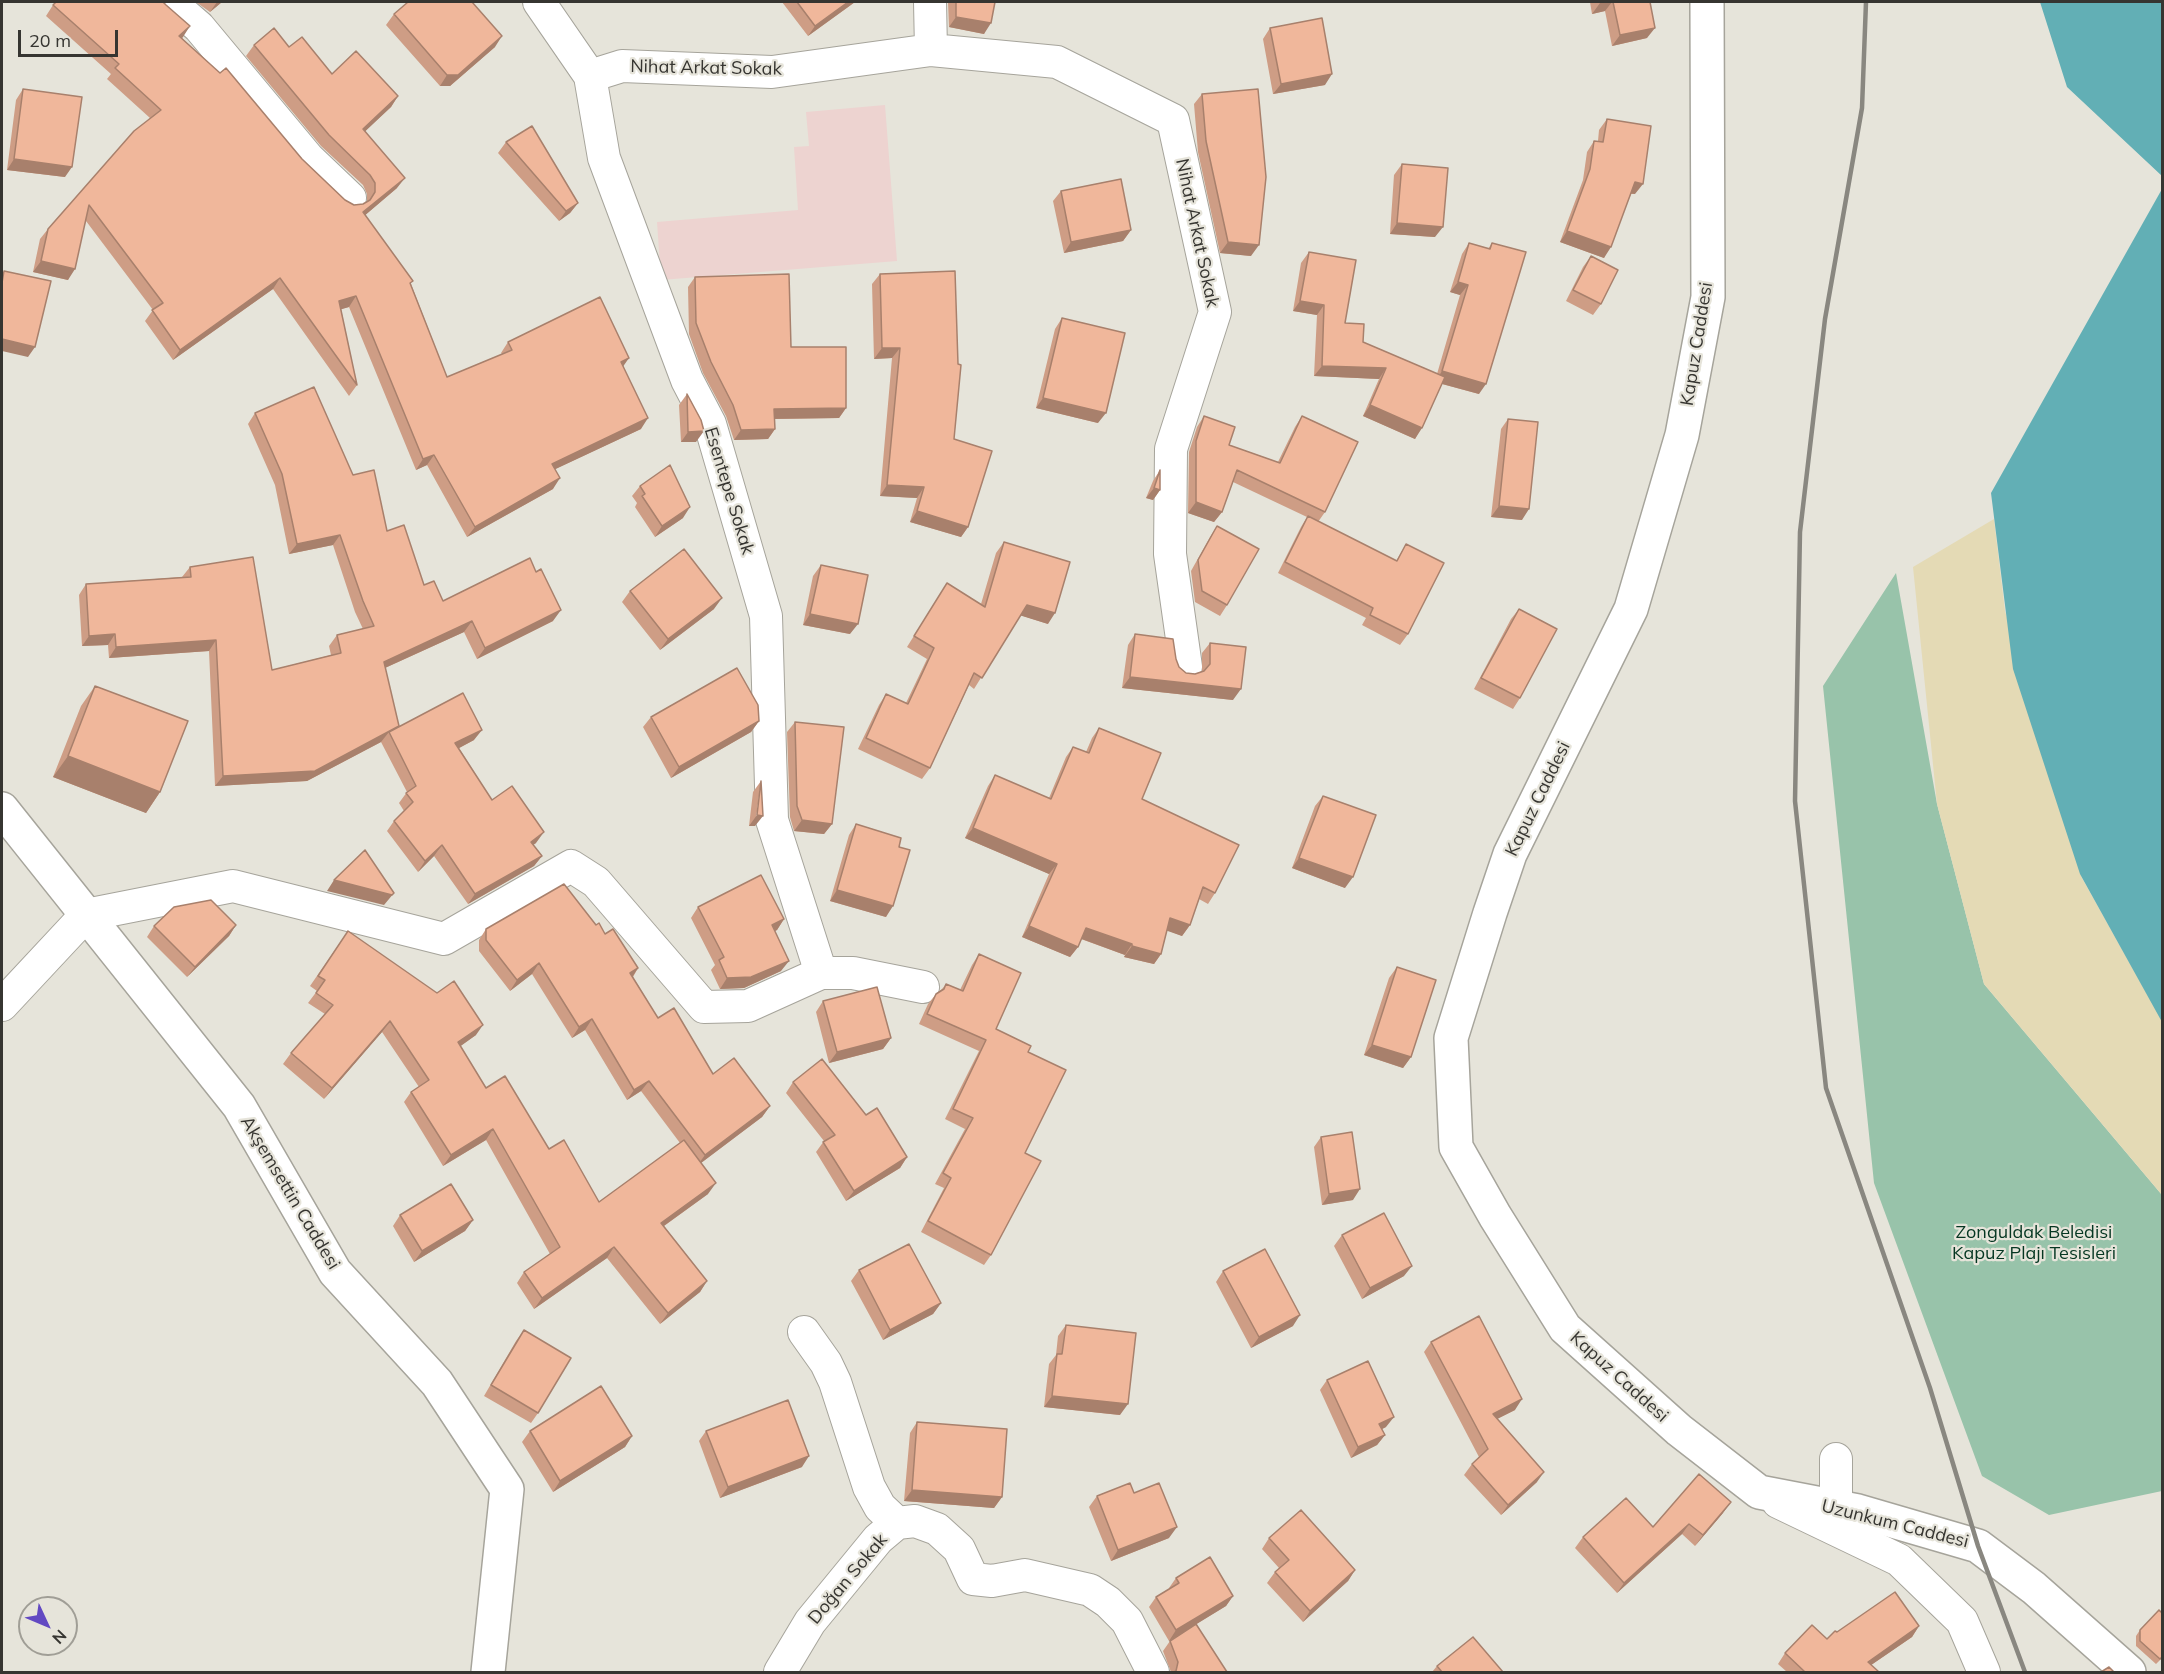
<!DOCTYPE html>
<meta charset="utf-8">
<style>
body{margin:0}
#map{position:relative;width:2164px;height:1674px;overflow:hidden;background:#e6e4da;font-family:Mulish,sans-serif}
canvas{display:block}
.frame{position:absolute;inset:0;border:3px solid #363531;pointer-events:none}
.north{position:absolute;left:18px;top:1596px;width:60px;height:60px;box-sizing:border-box;background:#e6e4da;border:2px solid #a09e96;border-radius:50%;rotate:134deg;font-size:16px;font-weight:700;line-height:24px;text-align:center;color:#363531}
.north::after{content:'';display:block;margin:auto;width:21px;height:27px;background:#6249c2;clip-path:polygon(50% 0,100% 100%,50% 72%,0 100%)}
.scale{position:absolute;left:18px;top:30px;width:100px;height:27px;box-sizing:border-box;border:3px solid #363531;border-top:0;padding-left:8px;font-size:18px;line-height:21px;white-space:nowrap;color:#363531;-webkit-text-stroke:4px #e6e4da;paint-order:stroke}
</style>
<div id="map">
<canvas width="2164" height="1674"></canvas>
<div class="frame"></div>
<div class="north">N</div>
<div class="scale">20 m</div>
</div>
<script>
const ctx = document.querySelector('canvas').getContext('2d');
ctx.lineJoin = 'round';
function fill(path, color) { ctx.fillStyle = color; ctx.fill(path, 'evenodd'); }
const toPath = rows => new Path2D(rows.map(r => 'M' + r).join(''));
function trace(path, color, width, dash) { ctx.strokeStyle = color; ctx.lineWidth = width; ctx.lineCap = dash ? 'butt' : 'round'; ctx.setLineDash(dash || []); ctx.stroke(path); }
function write(font, color, halo, rows, align = 'center') {
  ctx.font = font + ' Mulish,sans-serif'; ctx.lineWidth = 4.5; ctx.setLineDash([]); ctx.textBaseline = 'middle'; ctx.strokeStyle = halo; ctx.fillStyle = color; for (const [text, x, y, turn = 0] of rows) {
    ctx.save(); ctx.translate(x, y); ctx.rotate((+turn || 0) * Math.PI / 180); ctx.textAlign = isNaN(turn) ? turn : align; if (halo) ctx.strokeText(text, 0, 0); ctx.fillText(text, 0, 0); ctx.restore();
  }
}
fill(toPath([
 [885,105,897,261,661,280,657,222,798,210,794,147,809,146,806,112]
]), '#edd3d0');
fill(toPath([
 [1896,573,1937,804,1984,984,2162,1195,2162,1491,2049,1515,1982,1476,1874,1183,1823,686]
]), '#98c3aa');
fill(toPath([
 [1994,519,2005,611,2082,878,2147,994,2162,1017,2162,1195,1984,984,1937,804,1913,567]
]), '#e4dab5');
fill(toPath([
 [2040,2,2162,2,2162,176,2067,87],
 [2162,189,2162,1022,2080,874,2013,669,1991,493]
]), '#62afb5');
const street = toPath([
 [170,2,199,27,308,158,350,198],
 [539,2,590,76,604,158,687,380,710,424,766,616,772,820,821,973],
 [930,2,931,50],
 [590,76,622,66,772,72,931,50,1057,62,1173,120,1215,312,1171,449,1170,554,1186,667],
 [2,1005,86,915,233,886,444,939,571,866,596,882,704,1007,748,1006,821,973,853,973,923,987],
 [804,1332,826,1363,835,1382,869,1487,880,1507,897,1523],
 [1836,1459,1836,1507],
 [1778,1502,1899,1560,1962,1621,1984,1672],
 [780,1672,810,1622,878,1539,897,1523,915,1521,937,1529,959,1549,973,1579,992,1581,1025,1575,1090,1590,1108,1602,1127,1621,1153,1672]
]);
const secondary = toPath([
 [1707,2,1708,297,1682,435,1631,609,1510,854,1490,913,1451,1038,1456,1147,1495,1216,1565,1328,1679,1430,1759,1492,1858,1511,1978,1546,2034,1588,2129,1672],
 [2,809,239,1106,335,1272,437,1383,507,1489,488,1672]
]);
trace(street, '#a6a49b', 34);
trace(secondary, '#a6a49b', 36);
trace(street, '#fff', 32);
trace(secondary, '#fff', 33);
trace(toPath([
 [1866,2,1862,108,1825,319,1800,532,1795,801,1826,1088,1930,1388,1978,1546,2025,1672]
]), '#898780', 4.5);
fill(toPath([
 [196,2,222,2,210,12],
 [782,2,855,2,808,36],
 [948,2,995,2,984,34,949,27],
 [1590,2,1650,2,1647,38,1612,46,1605,11,1592,14],
 [53,5,183,37,182,38,302,159,345,200,354,205,363,204,367,202,367,194,363,185,321,146,246,56,254,45,289,47,332,74,398,96,391,107,365,131,397,188,365,215,411,284,447,377,502,354,501,353,508,342,623,366,641,429,555,469,553,489,467,537,427,465,416,470,349,307,341,309,357,385,349,396,273,289,173,360,145,321,153,310,86,221,68,280,33,272,40,239,48,229,150,118,107,79,111,74,46,16],
 [394,14,495,47,450,86,440,86,386,25],
 [1270,28,1325,85,1273,94,1263,39],
 [23,89,65,177,7,170,16,100],
 [1202,94,1251,256,1220,253,1198,152,1194,104],
 [1607,119,1635,194,1631,194,1604,258,1560,242,1583,180,1587,152,1594,141,1598,141,1599,130],
 [506,142,578,203,570,213,559,221,498,153],
 [1402,164,1435,237,1390,234,1394,175],
 [1061,191,1131,230,1123,241,1064,253,1053,201],
 [1469,243,1488,249,1492,243,1479,394,1442,384,1415,439,1363,416,1379,379,1314,376,1317,315,1293,311,1301,263,1309,252,1345,323,1363,342,1437,374,1460,295,1450,292,1462,254],
 [1591,256,1601,304,1593,315,1566,301,1583,267],
 [880,274,954,439,968,527,961,537,910,522,917,498,880,496,892,358,874,359,872,284],
 [695,277,791,347,846,408,839,418,775,419,775,429,768,439,734,440,726,416,703,373,689,334,688,287],
 [1062,318,1098,423,1036,408,1055,329],
 [687,394,696,442,681,442,679,405],
 [255,413,353,475,387,531,424,585,443,601,553,621,477,659,464,632,385,668,399,726,474,740,459,748,492,800,536,843,533,845,542,856,534,866,468,904,434,856,418,872,387,831,394,821,404,811,399,803,407,792,381,742,307,781,215,786,209,651,109,658,108,645,82,646,79,595,86,584,182,577,190,567,272,670,331,655,329,646,337,635,363,629,355,612,333,545,289,554,275,485,248,424],
 [1204,416,1229,445,1278,462,1295,427,1302,416,1325,512,1318,522,1396,561,1406,544,1408,634,1400,645,1362,625,1366,618,1278,573,1301,527,1307,517,1233,482,1222,512,1214,522,1188,513,1189,452,1197,427],
 [1508,419,1522,520,1491,517,1501,429],
 [1160,470,1160,490,1153,500,1146,498,1153,481],
 [640,486,683,518,655,537,635,507,637,503,632,496],
 [1217,526,1227,605,1220,616,1195,602,1191,571,1210,537],
 [1004,542,1048,624,1020,615,974,689,969,685,930,768,922,779,858,749,879,705,886,694,906,703,927,659,907,647,947,583,981,604,996,553],
 [821,565,850,634,803,625,813,576],
 [630,591,714,609,660,650,622,602],
 [1519,609,1520,698,1513,709,1474,689,1511,619],
 [1135,634,1176,659,1179,667,1186,673,1195,674,1202,671,1202,653,1210,643,1233,700,1122,688,1128,645],
 [95,686,160,792,146,813,53,777,81,706],
 [651,717,759,721,751,732,671,778,643,727],
 [795,722,832,824,824,834,794,831,790,817,787,732],
 [1099,728,1142,799,1215,893,1208,904,1199,899,1190,925,1182,936,1167,930,1161,954,1154,964,1124,957,1125,955,1081,939,1078,947,1070,957,1022,937,1049,874,965,838,988,786,995,775,1049,798,1066,757,1073,747,1086,752,1092,738],
 [761,781,755,826,749,826,753,792],
 [1323,796,1345,888,1292,868,1315,806],
 [856,824,899,847,886,917,830,901,849,835],
 [698,907,784,919,777,930,775,931,781,971,744,988,720,989,711,970,715,965,691,918],
 [236,925,229,936,187,977,147,937,154,926],
 [596,925,605,934,638,968,633,977,658,1018,713,1074,770,1106,762,1117,701,1163,708,1194,664,1226,707,1281,700,1292,660,1324,607,1258,534,1309,517,1283,524,1272,550,1254,486,1140,443,1166,404,1102,411,1092,419,1087,382,1032,324,1099,283,1064,291,1053,325,1014,308,1003,317,991,310,986,348,931,476,1035,460,1046,486,1088,549,1149,599,1202,680,1143,641,1091,627,1100,585,1030,572,1038,532,974,510,991,479,951,479,940,486,929],
 [979,954,996,1029,1028,1052,1025,1153,991,1255,984,1265,921,1232,944,1188,935,1184,965,1129,945,1119,979,1051,919,1024,928,1004,936,994,942,989,946,984,960,990,972,965],
 [1397,967,1411,1057,1403,1068,1364,1055,1389,978],
 [823,1001,891,1038,883,1049,829,1063,816,1012],
 [793,1082,907,1157,900,1168,846,1201,816,1152,824,1141,786,1093],
 [1321,1137,1353,1200,1322,1205,1314,1147],
 [400,1215,473,1220,465,1231,414,1262,393,1226],
 [1342,1235,1404,1276,1362,1299,1334,1246],
 [859,1270,941,1303,933,1314,883,1340,851,1281],
 [1223,1271,1293,1326,1251,1348,1216,1282],
 [1066,1325,1120,1415,1044,1407,1049,1364,1056,1355,1058,1336],
 [524,1330,538,1413,531,1423,484,1396,516,1341],
 [1431,1342,1515,1410,1497,1419,1537,1482,1501,1515,1464,1475,1472,1464,1479,1457,1424,1352],
 [1327,1380,1386,1427,1382,1429,1385,1435,1377,1445,1351,1458,1320,1390],
 [917,1422,1002,1497,994,1508,904,1501,910,1433],
 [530,1431,632,1436,625,1447,553,1492,522,1442],
 [706,1431,802,1467,720,1498,699,1441],
 [1134,1493,1169,1538,1111,1561,1089,1507,1097,1496],
 [1723,1513,1695,1546,1682,1534,1617,1593,1575,1548,1583,1537,1653,1527],
 [1269,1538,1355,1570,1348,1581,1303,1622,1267,1583,1275,1572,1279,1568,1262,1549],
 [1176,1578,1233,1596,1226,1606,1196,1624,1227,1672,1171,1672,1163,1651,1170,1641,1189,1628,1169,1641,1149,1607,1156,1597,1169,1589,1169,1588],
 [2163,1614,2163,1657,2156,1664,2136,1646,2136,1636,2140,1630],
 [1919,1626,1912,1637,1871,1665,1879,1672,1787,1672,1778,1664,1785,1653,1827,1639,1837,1632],
 [1437,1666,1503,1672,1432,1672]
]), '#ce9d85');
fill(toPath([
 [217,2,222,2,210,12],
 [848,2,855,2,808,36,815,26],
 [1608,2,1612,2,1605,11,1592,14,1600,3],
 [956,17,991,23,984,34,949,27],
 [190,26,183,37,172,46,179,36],
 [1655,28,1647,38,1612,46,1620,35],
 [502,36,495,47,450,86,440,86,447,75],
 [1332,74,1325,85,1273,94,1281,84],
 [398,96,391,107,356,140,363,129],
 [14,159,72,167,65,177,7,170],
 [405,178,397,188,356,223,363,212],
 [1635,182,1643,184,1635,194,1628,193],
 [578,203,570,213,559,221,566,211],
 [1397,223,1443,227,1435,237,1390,234],
 [1131,230,1123,241,1064,253,1071,242],
 [1567,231,1611,247,1604,258,1560,242],
 [1228,242,1259,245,1251,256,1220,253],
 [41,261,75,269,68,280,33,272],
 [280,278,273,289,173,360,180,350],
 [1458,282,1468,285,1460,295,1450,292],
 [356,296,349,307,332,312,339,301],
 [1300,301,1324,305,1317,315,1293,311],
 [2,339,35,347,28,357,2,351],
 [882,348,900,348,892,358,874,359],
 [629,358,622,368,621,362],
 [1322,366,1386,368,1379,379,1314,376],
 [1442,371,1486,384,1479,394,1435,382],
 [1043,398,1106,413,1098,423,1036,408],
 [1370,405,1422,428,1415,439,1363,416],
 [846,408,839,418,767,419,774,409],
 [648,418,641,429,545,474,552,464],
 [775,429,768,439,734,440,741,430],
 [704,431,696,442,681,442,688,432],
 [434,455,427,465,416,470,423,459],
 [560,478,553,489,467,537,475,527],
 [887,485,924,487,917,498,880,496],
 [1154,488,1160,490,1153,500,1146,498],
 [1196,502,1222,512,1214,522,1188,513],
 [1499,506,1529,509,1522,520,1491,517],
 [690,507,683,518,655,537,662,526],
 [917,511,968,527,961,537,910,522],
 [340,535,333,545,289,554,297,544],
 [722,598,714,609,660,650,668,639],
 [1027,605,1055,613,1048,624,1019,615],
 [561,610,553,621,477,659,485,648],
 [810,614,858,624,850,634,803,625],
 [472,621,464,632,376,672,384,662],
 [115,634,108,645,82,646,89,636],
 [216,640,209,651,109,658,116,647],
 [1130,677,1241,689,1233,700,1122,688],
 [759,721,751,732,671,778,679,767],
 [482,730,474,740,448,754,455,743],
 [389,732,381,742,307,781,215,786,223,776],
 [68,756,160,792,146,813,53,777],
 [757,815,763,816,755,826,749,826],
 [802,820,832,824,824,834,794,831],
 [973,828,1057,864,1049,874,965,838],
 [544,832,536,843,523,852,531,842],
 [442,845,434,856,418,872,425,861],
 [542,856,534,866,468,904,475,894],
 [1299,858,1353,877,1345,888,1292,868],
 [334,880,394,893,384,905,327,891],
 [837,890,893,906,886,917,830,901],
 [1170,918,1190,925,1182,936,1162,929],
 [784,919,777,930,765,936,772,925],
 [236,925,229,936,187,977,195,967],
 [1029,926,1078,947,1070,957,1022,937],
 [1086,928,1132,944,1125,955,1079,938],
 [1132,946,1161,954,1154,964,1124,957],
 [789,961,781,971,744,988,720,989,727,978],
 [539,963,532,974,510,991,517,980],
 [638,968,631,979,630,973],
 [592,1019,585,1030,572,1038,579,1027],
 [390,1021,382,1032,324,1099,332,1088],
 [483,1025,476,1035,451,1053,458,1042],
 [891,1038,883,1049,829,1063,837,1052],
 [1372,1045,1411,1057,1403,1068,1364,1055],
 [649,1081,641,1091,627,1100,634,1090],
 [770,1106,762,1117,697,1166,705,1155],
 [493,1129,486,1140,443,1166,451,1155],
 [907,1157,900,1168,846,1201,854,1191],
 [716,1183,708,1194,654,1233,661,1223],
 [1360,1189,1353,1200,1322,1205,1329,1194],
 [473,1220,465,1231,414,1262,422,1251],
 [614,1247,607,1258,534,1309,542,1298],
 [1412,1266,1404,1276,1362,1299,1370,1288],
 [707,1281,700,1292,660,1324,668,1313],
 [941,1303,933,1314,883,1340,890,1330],
 [1300,1315,1293,1326,1251,1348,1259,1337],
 [1052,1396,1128,1404,1120,1415,1044,1407],
 [1522,1399,1515,1410,1485,1425,1493,1414],
 [1394,1417,1386,1427,1372,1434,1379,1424],
 [1385,1435,1377,1445,1351,1458,1358,1447],
 [632,1436,625,1447,553,1492,560,1481],
 [809,1456,802,1467,720,1498,728,1487],
 [1544,1472,1537,1482,1501,1515,1508,1505],
 [912,1490,1002,1497,994,1508,904,1501],
 [1731,1502,1723,1513,1695,1546,1703,1535],
 [1689,1524,1682,1534,1617,1593,1624,1583],
 [1177,1527,1169,1538,1111,1561,1118,1550],
 [1355,1570,1348,1581,1303,1622,1310,1611],
 [1233,1596,1226,1606,1169,1641,1176,1630],
 [1919,1626,1912,1637,1861,1672,1868,1662]
]), '#a8806c');
const building = toPath([
 [56,2,163,2,166,5,190,26,179,36,220,73,226,68,302,159,345,200,354,205,363,204,370,200,375,192,375,183,370,175,329,135,254,45,274,28,289,47,302,37,332,74,356,51,398,96,363,129,405,178,363,212,413,281,410,283,447,377,512,350,508,342,600,297,629,358,621,362,648,418,552,464,560,478,475,527,434,455,423,459,356,296,339,301,357,385,280,278,180,350,152,310,163,303,89,205,75,269,41,261,48,229,134,131,161,110,115,68,119,64,53,5,56,2],
 [408,2,472,2,502,36,458,75,447,75,394,14,408,2],
 [797,2,848,2,815,26,797,2],
 [956,2,995,2,991,23,956,17,956,2],
 [1613,2,1650,2,1655,28,1620,35,1613,2],
 [1322,18,1332,74,1281,84,1270,28,1322,18],
 [23,89,82,97,72,167,14,159,23,89],
 [1258,89,1266,177,1259,245,1228,242,1206,141,1202,94,1258,89],
 [1607,119,1651,126,1643,184,1635,182,1611,247,1567,231,1590,169,1594,141,1603,142,1607,119],
 [532,126,578,203,566,211,506,142,532,126],
 [1402,164,1448,168,1443,227,1397,223,1402,164],
 [1121,179,1131,230,1071,242,1061,191,1121,179],
 [1469,243,1490,249,1492,243,1526,252,1486,384,1442,371,1468,285,1458,282,1469,243],
 [1309,252,1356,260,1345,323,1364,324,1363,342,1445,377,1422,428,1370,405,1386,368,1322,366,1324,305,1300,301,1309,252],
 [1591,256,1618,270,1601,304,1573,290,1591,256],
 [4,271,51,281,35,347,2,339,2,283,4,271],
 [955,271,958,364,961,365,954,439,992,451,968,527,917,511,924,487,887,485,900,348,882,348,880,274,955,271],
 [789,274,791,347,846,347,846,408,774,409,775,429,741,430,733,405,711,362,696,323,695,277,789,274],
 [1062,318,1125,333,1106,413,1043,398,1062,318],
 [314,387,353,475,374,470,387,531,404,525,424,585,434,581,443,601,530,558,536,572,541,569,561,610,485,648,472,621,384,662,399,726,315,771,223,776,216,640,116,647,115,634,89,636,86,584,191,577,190,567,253,557,272,670,341,653,337,635,374,626,363,601,340,535,297,544,282,474,255,413,314,387],
 [687,394,701,420,704,431,688,432,687,394],
 [1204,416,1235,427,1229,445,1280,463,1302,416,1358,442,1325,512,1237,470,1222,512,1196,502,1196,441,1204,416],
 [1508,419,1538,422,1529,509,1499,506,1508,419],
 [670,465,690,507,662,526,642,496,645,494,640,486,670,465],
 [1160,470,1160,490,1154,488,1160,470],
 [1308,516,1397,561,1406,544,1444,563,1408,634,1370,615,1373,608,1285,562,1308,516],
 [1217,526,1259,549,1227,605,1202,591,1198,560,1217,526],
 [1004,542,1070,562,1055,613,1027,605,982,678,974,673,930,768,866,738,886,694,908,704,934,648,914,636,947,583,985,607,1004,542],
 [684,549,722,598,668,639,630,591,684,549],
 [821,565,868,575,858,624,810,614,821,565],
 [1519,609,1557,629,1520,698,1481,678,1519,609],
 [1135,634,1173,639,1176,659,1179,667,1186,673,1195,674,1204,671,1210,664,1210,643,1246,647,1241,689,1130,677,1135,634],
 [737,668,758,705,759,721,679,767,651,717,737,668],
 [95,686,188,721,160,792,68,756,95,686],
 [463,693,482,730,455,743,492,800,512,786,544,832,531,842,542,856,475,894,442,845,425,861,394,821,413,802,406,793,416,786,389,732,463,693],
 [795,722,844,727,832,824,802,820,797,806,795,722],
 [1099,728,1161,753,1142,799,1239,845,1215,893,1203,887,1190,925,1170,918,1161,954,1132,946,1132,944,1086,928,1078,947,1029,926,1057,864,973,828,995,775,1051,799,1073,747,1089,753,1099,728],
 [761,781,763,816,757,815,761,781],
 [1323,796,1376,815,1353,877,1299,858,1323,796],
 [856,824,901,838,899,847,910,850,893,906,837,890,856,824],
 [365,850,394,893,392,895,334,880,365,850],
 [761,875,784,919,772,925,789,961,751,977,727,978,719,960,724,957,698,907,761,875],
 [564,884,596,925,599,923,605,934,613,929,638,968,630,973,658,1018,674,1008,713,1074,734,1058,770,1106,705,1155,649,1081,634,1090,592,1019,579,1027,539,963,517,980,486,940,486,929,564,884],
 [211,900,236,925,195,967,154,926,174,907,211,900],
 [348,931,437,993,454,981,483,1025,458,1042,486,1088,505,1076,549,1149,564,1140,599,1202,684,1140,716,1183,661,1223,707,1281,668,1313,614,1247,542,1298,524,1272,560,1247,493,1129,451,1155,411,1092,429,1080,390,1021,332,1088,291,1053,333,1005,316,993,325,980,318,976,348,931],
 [979,954,1021,973,996,1029,1031,1046,1028,1052,1066,1070,1025,1153,1041,1161,991,1255,928,1221,951,1178,943,1173,973,1118,953,1109,986,1040,927,1014,936,994,944,989,946,984,963,991,979,954],
 [1397,967,1436,980,1411,1057,1372,1045,1397,967],
 [877,987,891,1038,837,1052,823,1001,877,987],
 [822,1059,866,1115,877,1108,907,1157,854,1191,823,1142,835,1135,793,1082,822,1059],
 [1352,1132,1360,1189,1329,1194,1321,1137,1352,1132],
 [451,1184,473,1220,422,1251,400,1215,451,1184],
 [1384,1213,1412,1266,1370,1288,1342,1235,1384,1213],
 [909,1244,941,1303,890,1330,859,1270,909,1244],
 [1265,1249,1300,1315,1259,1337,1223,1271,1265,1249],
 [1479,1316,1522,1399,1493,1414,1544,1472,1508,1505,1472,1464,1488,1449,1431,1342,1479,1316],
 [1066,1325,1136,1333,1128,1404,1052,1396,1057,1354,1062,1354,1066,1325],
 [524,1330,571,1358,538,1413,491,1385,524,1330],
 [1368,1361,1394,1417,1379,1424,1385,1435,1358,1447,1327,1380,1368,1361],
 [601,1386,632,1436,560,1481,530,1431,601,1386],
 [788,1400,809,1456,728,1487,706,1431,788,1400],
 [917,1422,1007,1429,1002,1497,912,1490,917,1422],
 [1699,1474,1731,1502,1703,1535,1689,1524,1624,1583,1583,1537,1626,1498,1653,1527,1699,1474],
 [1130,1483,1134,1493,1159,1483,1177,1527,1118,1550,1097,1496,1130,1483],
 [1301,1510,1355,1570,1310,1611,1275,1572,1289,1560,1269,1538,1301,1510],
 [1210,1557,1233,1596,1176,1630,1156,1597,1179,1583,1176,1578,1210,1557],
 [1895,1592,1919,1626,1868,1662,1879,1672,1805,1672,1785,1653,1812,1625,1827,1639,1835,1631,1837,1632,1895,1592],
 [2159,1610,2163,1614,2163,1656,2160,1659,2140,1641,2140,1630,2159,1610],
 [1196,1624,1227,1672,1174,1672,1176,1671,1178,1662,1170,1641,1196,1624],
 [1473,1637,1503,1672,1442,1672,1437,1666,1473,1637],
 [2109,1667,2114,1672,2101,1672,2109,1667]
]);
fill(building, '#f0b79b');
trace(building, '#a8806c', 1.5);
write('18px', '#363531', '#e6e4da', [
 ["Nihat Arkat Sokak",706,68,1],
 ["Nihat Arkat Sokak",1197,233,78],
 ["Kapuz Caddesi",1697,344,-81],
 ["Esentepe Sokak",729,491,73],
 ["Kapuz Caddesi",1538,799,-64],
 ["Akşemsettin Caddesi",290,1193,59],
 ["Kapuz Caddesi",1619,1377,42],
 ["Uzunkum Caddesi",1895,1524,14],
 ["Doğan Sokak",848,1579,-50]
]);
write('18px', '#053722', '#e6e4da', [
 ["Zonguldak Beledisi",2034,1233],
 ["Kapuz Plajı Tesisleri",2034,1254]
]);
</script>
